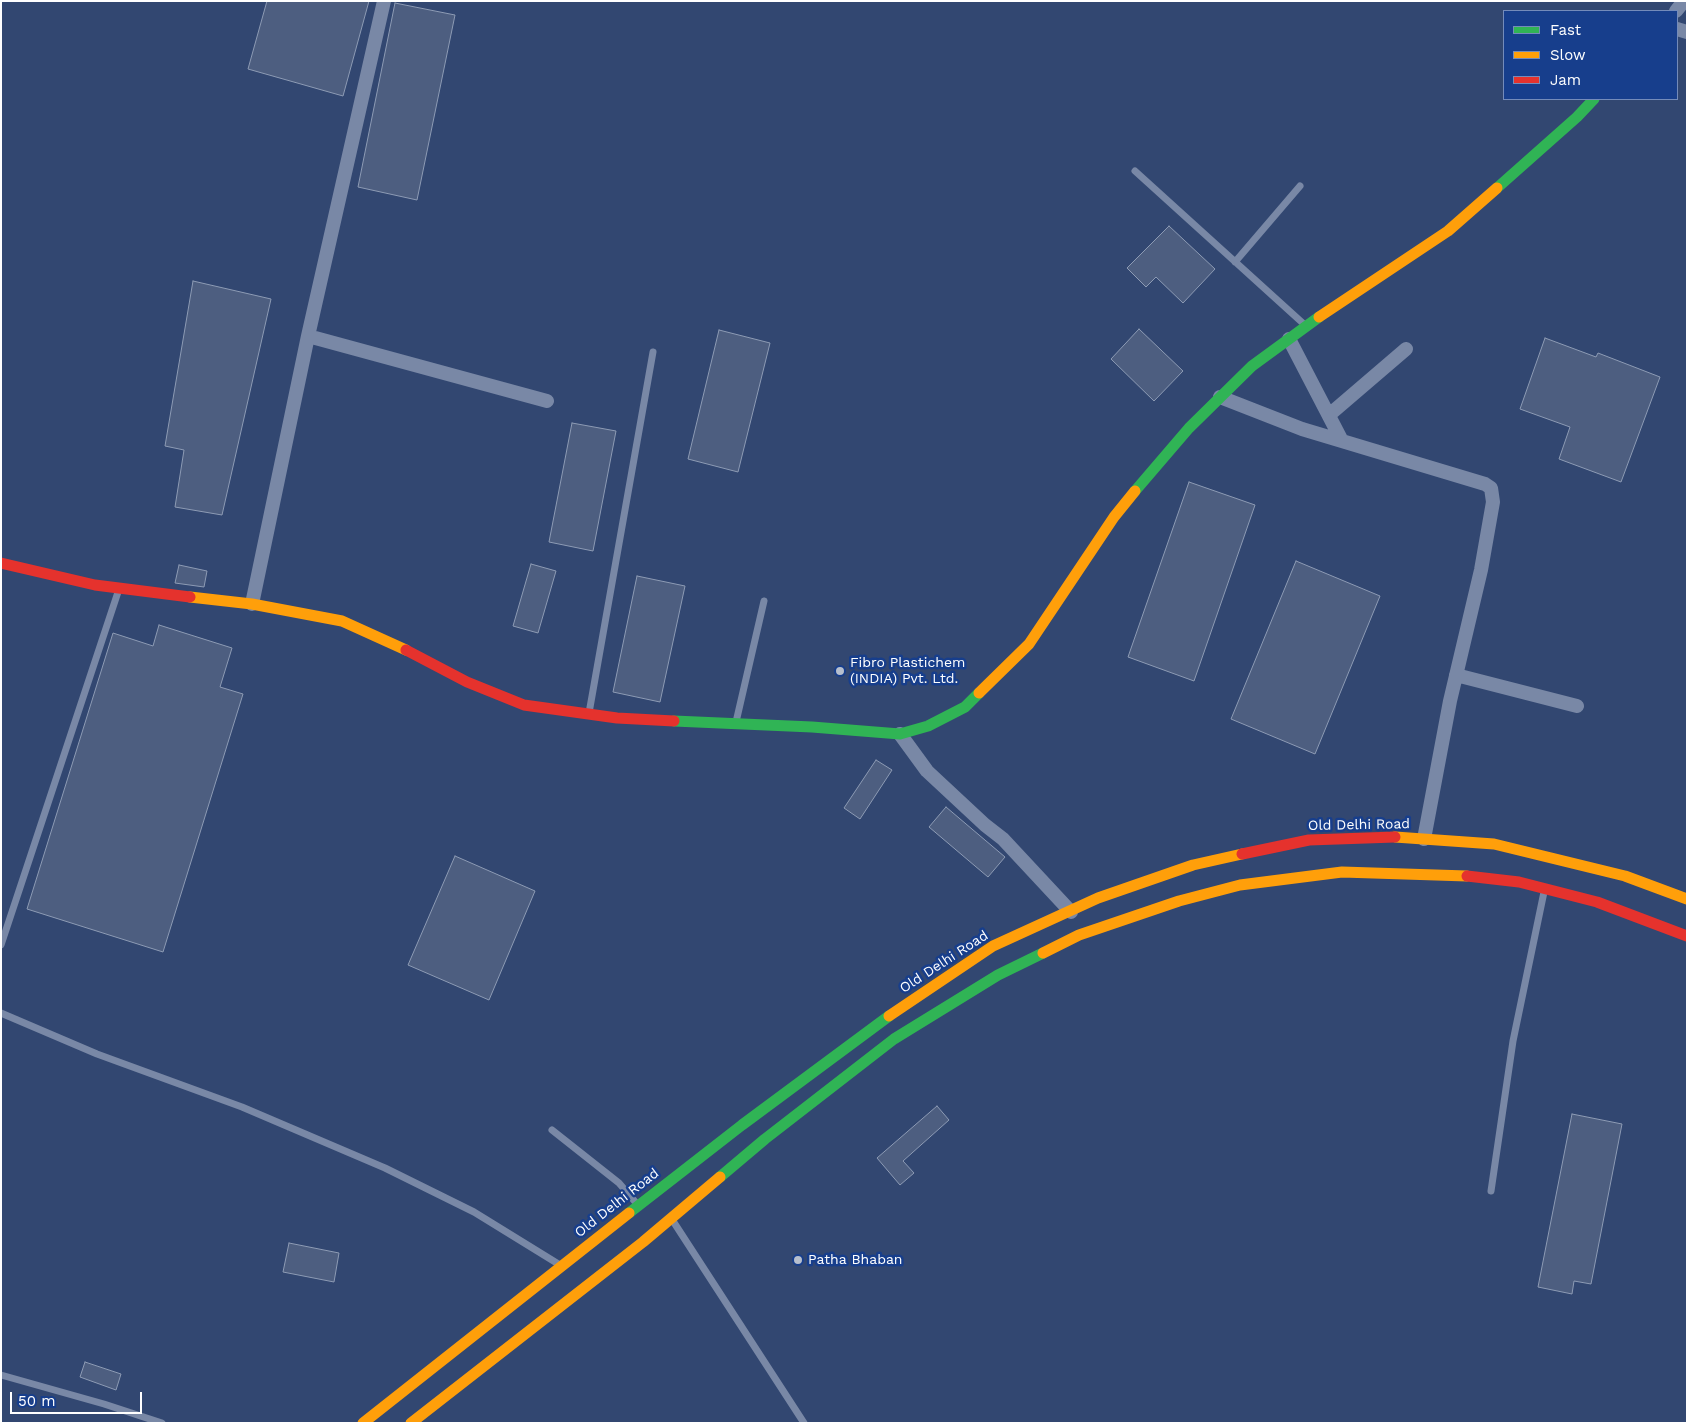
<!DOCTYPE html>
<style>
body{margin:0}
#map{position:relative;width:1688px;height:1424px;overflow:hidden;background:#324771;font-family:"Work Sans",sans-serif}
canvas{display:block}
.frame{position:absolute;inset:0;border:2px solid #fff;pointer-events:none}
.legend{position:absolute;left:1503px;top:10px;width:175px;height:90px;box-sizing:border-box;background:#173e8c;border:1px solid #748bba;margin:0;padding:6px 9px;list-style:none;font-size:15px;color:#fff}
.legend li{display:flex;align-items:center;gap:10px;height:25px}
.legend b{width:25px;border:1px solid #748bba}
.scale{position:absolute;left:10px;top:1392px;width:132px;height:22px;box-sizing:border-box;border:2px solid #fff;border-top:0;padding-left:6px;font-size:15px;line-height:18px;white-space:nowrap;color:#fff;-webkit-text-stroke:4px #173e8c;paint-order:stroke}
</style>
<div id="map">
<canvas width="1688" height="1424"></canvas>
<div class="frame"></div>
<ul class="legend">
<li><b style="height:6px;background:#30b455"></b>Fast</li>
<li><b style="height:6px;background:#ff9f0a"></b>Slow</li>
<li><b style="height:6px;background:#e5322d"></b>Jam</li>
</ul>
<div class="scale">50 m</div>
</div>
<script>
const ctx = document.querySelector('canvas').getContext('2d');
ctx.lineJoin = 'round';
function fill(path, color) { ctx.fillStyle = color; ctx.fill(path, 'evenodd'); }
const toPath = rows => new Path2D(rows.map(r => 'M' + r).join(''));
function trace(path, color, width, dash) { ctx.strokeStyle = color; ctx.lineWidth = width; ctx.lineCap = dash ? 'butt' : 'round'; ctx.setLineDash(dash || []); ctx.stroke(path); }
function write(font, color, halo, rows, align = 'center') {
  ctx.font = font + ' "Work Sans",sans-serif'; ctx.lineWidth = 5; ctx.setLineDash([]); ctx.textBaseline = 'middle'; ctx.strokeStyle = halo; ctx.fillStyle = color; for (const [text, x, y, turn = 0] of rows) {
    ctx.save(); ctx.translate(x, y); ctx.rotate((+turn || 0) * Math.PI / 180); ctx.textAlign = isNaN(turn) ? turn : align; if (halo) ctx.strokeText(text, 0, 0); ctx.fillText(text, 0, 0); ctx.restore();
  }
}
const building = toPath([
 [267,1,369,1,343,96,248,69,267,1],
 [395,3,455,15,417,200,358,187,395,3],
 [1169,226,1215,269,1183,303,1156,277,1146,287,1127,268,1169,226],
 [193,281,271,299,222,515,175,507,184,450,165,446,193,281],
 [1139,329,1183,371,1154,401,1111,359,1139,329],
 [719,330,770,343,738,472,688,459,719,330],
 [1545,338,1596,357,1598,353,1660,377,1621,482,1559,459,1570,427,1520,409,1545,338],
 [572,423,616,431,593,551,549,542,572,423],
 [1189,482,1255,505,1194,681,1128,657,1189,482],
 [1296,561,1380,596,1315,754,1231,719,1296,561],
 [531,564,556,571,538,633,513,626,531,564],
 [179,565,207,571,204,587,175,583,179,565],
 [637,576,685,586,660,702,613,692,637,576],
 [159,625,232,648,220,687,243,694,163,952,27,909,113,633,153,646,159,625],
 [876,760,892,770,860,819,844,808,876,760],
 [946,807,1005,857,988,877,929,827,946,807],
 [455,856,535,891,489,1000,408,965,455,856],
 [937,1106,949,1120,903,1161,914,1173,900,1185,877,1158,937,1106],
 [1572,1114,1622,1124,1591,1284,1574,1281,1572,1294,1538,1287,1572,1114],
 [289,1243,339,1253,334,1282,283,1272,289,1243],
 [85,1362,121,1374,116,1390,80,1377,85,1362]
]);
fill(building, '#4d5e80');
trace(building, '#8d9bb4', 1);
trace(toPath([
 [1135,171,1306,326],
 [1235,262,1300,186],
 [589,713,653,352],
 [736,722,764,601],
 [1,945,119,589],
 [1,1013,97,1054,242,1107,385,1168,474,1212,560,1265],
 [552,1130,619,1183,637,1204],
 [1491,1191,1513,1041,1544,892],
 [673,1221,804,1423],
 [1,1375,104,1404,162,1423]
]), '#7988a6', 7);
trace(toPath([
 [1676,11,1684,1],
 [1677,29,1687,32],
 [308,336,547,401],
 [1289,339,1342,441],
 [1220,397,1302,429,1485,484,1491,488,1493,502,1481,570,1450,701,1424,839],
 [1329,415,1406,349],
 [252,604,308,336,384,1],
 [1456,675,1577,706],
 [900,734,927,771,985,825,1003,839,1071,912]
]), '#7988a6', 14);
trace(toPath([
 [1497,188,1577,117,1594,99],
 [1135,491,1189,428,1252,366,1319,317],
 [674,721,812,727,900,734,928,726,965,707,979,693],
 [720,1177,765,1139,894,1039,998,975,1043,953],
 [629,1213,742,1125,889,1016]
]), '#30b455', 11);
trace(toPath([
 [1319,317,1448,231,1497,188],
 [190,597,252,604,342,621,406,650],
 [979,693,1029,644,1114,517,1135,491],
 [1395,837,1494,844,1625,876,1687,899],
 [1043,953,1079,935,1179,901,1240,885,1342,872,1467,876],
 [889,1016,993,946,1098,898,1193,865,1242,854],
 [363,1423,629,1213],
 [411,1423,643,1242,720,1177]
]), '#ff9f0a', 11);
trace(toPath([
 [1,563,95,585,190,597],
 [406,650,467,682,524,705,617,718,674,721],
 [1242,854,1309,840,1395,837],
 [1467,876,1519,882,1597,902,1687,936]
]), '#e5322d', 11);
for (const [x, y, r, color] of [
 [840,671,5,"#b7bfcd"],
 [798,1260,5,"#b7bfcd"]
]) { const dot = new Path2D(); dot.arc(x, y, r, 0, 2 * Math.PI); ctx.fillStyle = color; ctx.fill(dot); trace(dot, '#173e8c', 2); }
write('14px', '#fff', '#173e8c', [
 ["Fibro Plastichem",850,663],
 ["(INDIA) Pvt. Ltd.",850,679],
 ["Patha Bhaban",808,1260]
], 'left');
write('14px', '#fff', '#173e8c', [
 ["Old Delhi Road",1359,825,-1],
 ["Old Delhi Road",944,962,-33],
 ["Old Delhi Road",617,1203,-38]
]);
</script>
